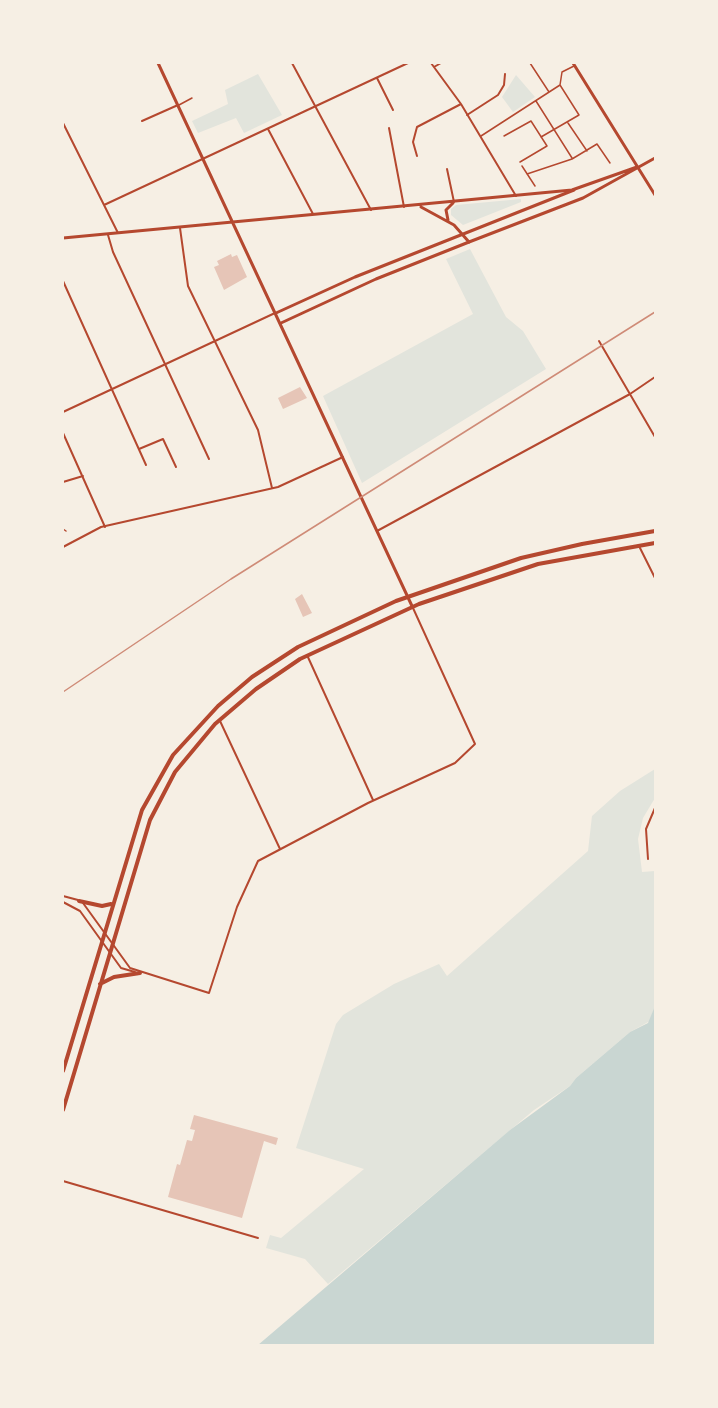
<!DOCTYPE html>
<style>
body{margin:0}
#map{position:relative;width:718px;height:1408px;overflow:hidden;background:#f6efe4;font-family:"Noto Sans",sans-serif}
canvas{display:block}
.frame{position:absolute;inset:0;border:64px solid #f6efe4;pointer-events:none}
</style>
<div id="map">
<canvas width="718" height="1408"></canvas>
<div class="frame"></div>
</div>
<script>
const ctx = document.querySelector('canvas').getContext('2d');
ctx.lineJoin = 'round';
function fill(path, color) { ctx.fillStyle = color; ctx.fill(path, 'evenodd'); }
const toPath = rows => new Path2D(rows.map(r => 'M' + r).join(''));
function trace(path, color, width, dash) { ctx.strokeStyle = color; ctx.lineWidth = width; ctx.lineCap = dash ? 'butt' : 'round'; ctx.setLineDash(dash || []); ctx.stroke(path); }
fill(toPath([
 [258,74,282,115,244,133,236,118,198,133,192,121,228,104,225,90],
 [516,75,535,97,513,112,502,97],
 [521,199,521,202,463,225,451,215,451,209,456,205],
 [470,249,506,317,523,331,546,369,362,483,323,396,473,314,446,259],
 [655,769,655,798,643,818,638,839,642,872,655,871,655,1006,650,1021,630,1032,576,1078,570,1086,534,1110,328,1284,305,1259,266,1248,270,1235,281,1238,364,1169,296,1148,336,1024,343,1015,394,984,439,964,447,976,588,851,592,816,620,791]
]), '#e2e4dc');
fill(toPath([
 [655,1006,655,1345,258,1345,510,1130,570,1086,576,1078,630,1032,648,1023]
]), '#c9d6d2');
fill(toPath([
 [231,254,232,257,237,255,247,277,224,290,214,267,219,265,217,261],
 [300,387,307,398,283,409,278,398],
 [302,594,312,613,303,617,295,599],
 [194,1115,278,1138,276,1145,264,1141,242,1218,168,1197,177,1164,180,1165,187,1140,192,1141,195,1130,190,1129]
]), '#e6c5b7');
trace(toPath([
 [63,529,66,531]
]), '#b5482f', 1.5);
trace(toPath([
 [530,63,549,92],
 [536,101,572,158],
 [179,105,192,98],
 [568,123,587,151],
 [481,136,560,85,562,72,574,66],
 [504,136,531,121,547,146,520,162],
 [541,137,579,115,560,85],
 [522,166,535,186],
 [527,174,572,159,597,144,610,163]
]), '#b5482f', 1.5);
trace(toPath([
 [292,63,371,210],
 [431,63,461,104,516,196],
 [434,67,441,63],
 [377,78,393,110],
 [467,115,498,95,504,85,505,74],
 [142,121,178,105],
 [63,123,118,233],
 [389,128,404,207],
 [268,129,313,214],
 [417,156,413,142,417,127,461,104],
 [447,169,454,202],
 [104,205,408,63],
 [180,228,188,286,258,430,272,488],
 [108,235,113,252,209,459],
 [63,281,146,465],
 [599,341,655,437],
 [63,412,275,313],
 [63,433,105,527],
 [139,449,163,439,176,467],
 [63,482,83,476],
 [377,531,630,394,655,377],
 [639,546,655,578],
 [63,547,101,527,278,487,343,457],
 [307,655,373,800],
 [220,721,280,849],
 [648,859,646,829,655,808],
 [63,896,78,900],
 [63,902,80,911,121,968,135,972],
 [83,903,130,968,209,993,237,907,258,861,368,803,455,763,475,744,413,608],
 [63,1181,258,1238]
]), '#b5482f', 2);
trace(toPath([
 [573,63,655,195],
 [276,313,355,277,574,190],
 [281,323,376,279,469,242]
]), '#b5482f', 3);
trace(toPath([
 [158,63,412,606],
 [421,207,454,225,469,242,583,198,655,158],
 [448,220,446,210,453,203],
 [63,238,572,190,637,167]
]), '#b5482f', 3);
trace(toPath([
 [79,901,102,906,111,904],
 [100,984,114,977,140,973],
 [63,1071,142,810,173,755,218,706,252,677,298,647,396,601,521,558,582,544,655,531],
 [63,1110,150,820,175,772,215,724,256,689,300,659,419,604,538,564,655,543]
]), '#b5482f', 4);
trace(toPath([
 [63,692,231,579,655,312]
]), '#cf8b77', 1.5);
</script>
